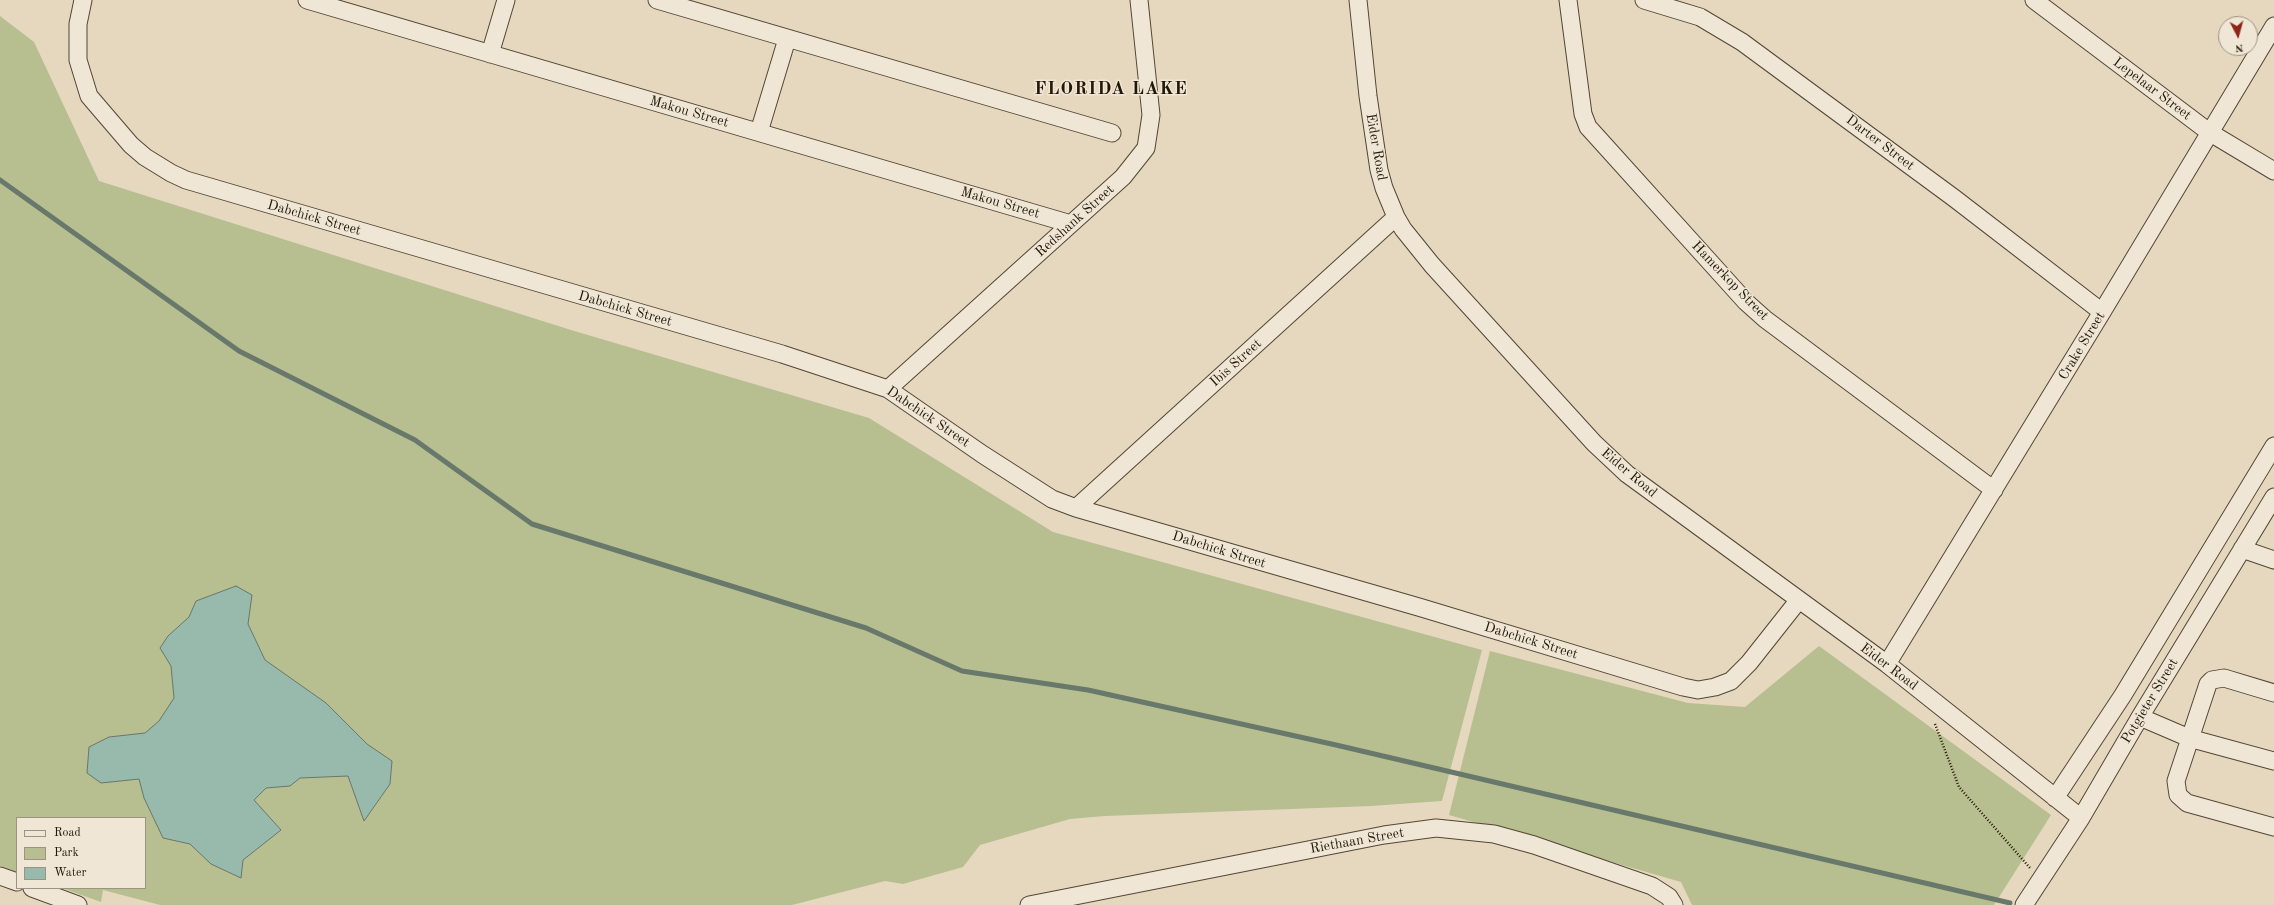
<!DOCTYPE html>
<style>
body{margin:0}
#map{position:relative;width:2274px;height:905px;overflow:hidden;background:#e6d8be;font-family:"Old Standard TT",serif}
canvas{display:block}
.legend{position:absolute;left:16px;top:817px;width:130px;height:72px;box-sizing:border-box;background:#efe6d5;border:1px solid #9d9382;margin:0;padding:5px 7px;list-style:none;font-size:12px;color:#221606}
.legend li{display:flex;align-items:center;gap:8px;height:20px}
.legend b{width:20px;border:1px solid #9d9382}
.north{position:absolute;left:2218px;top:16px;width:40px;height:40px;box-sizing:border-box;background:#efe6d5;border:1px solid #9d9382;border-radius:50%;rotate:174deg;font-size:11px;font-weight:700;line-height:16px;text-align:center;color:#221606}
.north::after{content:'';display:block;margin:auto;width:14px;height:18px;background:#8f2418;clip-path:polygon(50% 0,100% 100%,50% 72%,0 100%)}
</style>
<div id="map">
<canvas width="2274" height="905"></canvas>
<ul class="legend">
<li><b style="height:5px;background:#efe6d5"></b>Road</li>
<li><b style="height:11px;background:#b7be90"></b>Park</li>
<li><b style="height:11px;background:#97baad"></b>Water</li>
</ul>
<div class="north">N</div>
</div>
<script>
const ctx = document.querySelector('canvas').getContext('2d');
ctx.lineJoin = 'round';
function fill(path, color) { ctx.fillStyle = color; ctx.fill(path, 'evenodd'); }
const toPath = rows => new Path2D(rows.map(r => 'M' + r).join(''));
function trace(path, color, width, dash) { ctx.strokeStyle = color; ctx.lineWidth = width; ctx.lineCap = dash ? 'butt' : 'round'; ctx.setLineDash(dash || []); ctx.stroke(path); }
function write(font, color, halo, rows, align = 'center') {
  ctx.font = font + ' "Old Standard TT",serif'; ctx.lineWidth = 3; ctx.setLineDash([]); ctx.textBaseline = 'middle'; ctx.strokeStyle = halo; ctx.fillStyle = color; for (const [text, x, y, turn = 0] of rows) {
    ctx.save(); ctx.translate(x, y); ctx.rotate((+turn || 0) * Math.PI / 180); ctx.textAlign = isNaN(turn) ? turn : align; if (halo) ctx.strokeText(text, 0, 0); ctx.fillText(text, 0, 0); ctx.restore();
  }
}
fill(toPath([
 [0,16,34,42,99,181,571,330,869,418,1053,532,1482,650,1442,801,1371,806,1105,816,1070,819,980,845,963,867,903,884,885,881,792,905,160,905,103,890,101,902,62,888,145,888,145,818,17,818,17,872,0,866],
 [1819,646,2051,815,1994,905,1692,905,1681,882,1449,815,1490,651,1688,703,1745,707]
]), '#b7be90');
const water = toPath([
 [236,586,252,595,248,624,265,660,326,703,367,744,392,761,390,784,364,821,348,776,300,778,290,786,266,788,254,800,281,830,243,860,241,878,211,864,190,844,163,838,144,798,139,779,101,783,87,773,89,747,109,737,145,733,159,721,174,698,171,666,160,648,168,636,189,617,196,601,236,586]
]);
fill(water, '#97baad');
trace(water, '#68786a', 1);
trace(toPath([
 [0,180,239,351,415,440,532,524,866,628,962,671,1088,690,1336,745,2010,903]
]), '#68786a', 5);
const minor = toPath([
 [83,0,78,24,78,60,89,96,131,145,145,157,171,173,186,180,782,354,888,389,982,454,1052,499,1076,508,1422,608,1683,687,1698,690,1715,687,1731,681,1749,663,1798,601],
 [307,0,1071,224],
 [657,0,1112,133],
 [1358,0,1368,96,1379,170,1384,188,1396,217,1403,229,1432,265,1594,443,1627,474,1887,664,2081,818],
 [1568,0,1583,114,1588,127,1598,138,1746,302,1765,319,1994,490],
 [1644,0,1700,17,1742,42,1954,198,2102,312],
 [2034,0,2209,132,2274,171],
 [490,54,506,0],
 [759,132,787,39],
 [888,389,1123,177,1146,148,1151,115,1139,0],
 [1076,508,1396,217],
 [2242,549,2274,560],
 [1887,664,2102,312,2274,26],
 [2274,693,2224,678,2212,680,2208,684,2176,781,2178,795,2187,803,2274,827],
 [2140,717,2189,738,2274,761],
 [2055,798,2123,695,2274,446],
 [0,876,17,882],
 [32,888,78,905],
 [1029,905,1384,835,1436,828,1494,834,1534,845,1652,886,1669,897,1674,905],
 [2024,905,2081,818,2140,717,2274,497]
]);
trace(minor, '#534634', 19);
trace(toPath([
 [1935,724,1959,787,2030,868]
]), '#221606', 2.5, [1, 2]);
trace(minor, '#efe6d5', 17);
write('14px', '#221606', '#efe6d5', [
 ["Lepelaar Street",2152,89,37],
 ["Makou Street",689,112,16],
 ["Darter Street",1880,143,37],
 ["Eider Road",1376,147,80],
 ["Makou Street",1000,203,16],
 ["Dabchick Street",314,218,16],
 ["Redshank Street",1075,221,-42],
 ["Hamerkop Street",1730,281,46],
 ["Dabchick Street",625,309,16],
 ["Crake Street",2082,346,-59],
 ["Ibis Street",1236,363,-42],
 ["Dabchick Street",928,417,34],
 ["Eider Road",1629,473,40],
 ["Dabchick Street",1219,550,17],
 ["Dabchick Street",1531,641,17],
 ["Eider Road",1889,667,37],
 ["Potgieter Street",2150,701,-59],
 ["Riethaan Street",1357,841,-10]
]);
ctx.letterSpacing = '1px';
write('bold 18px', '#221606', '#efe6d5', [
 ["FLORIDA LAKE",1111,89]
]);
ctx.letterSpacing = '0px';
</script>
